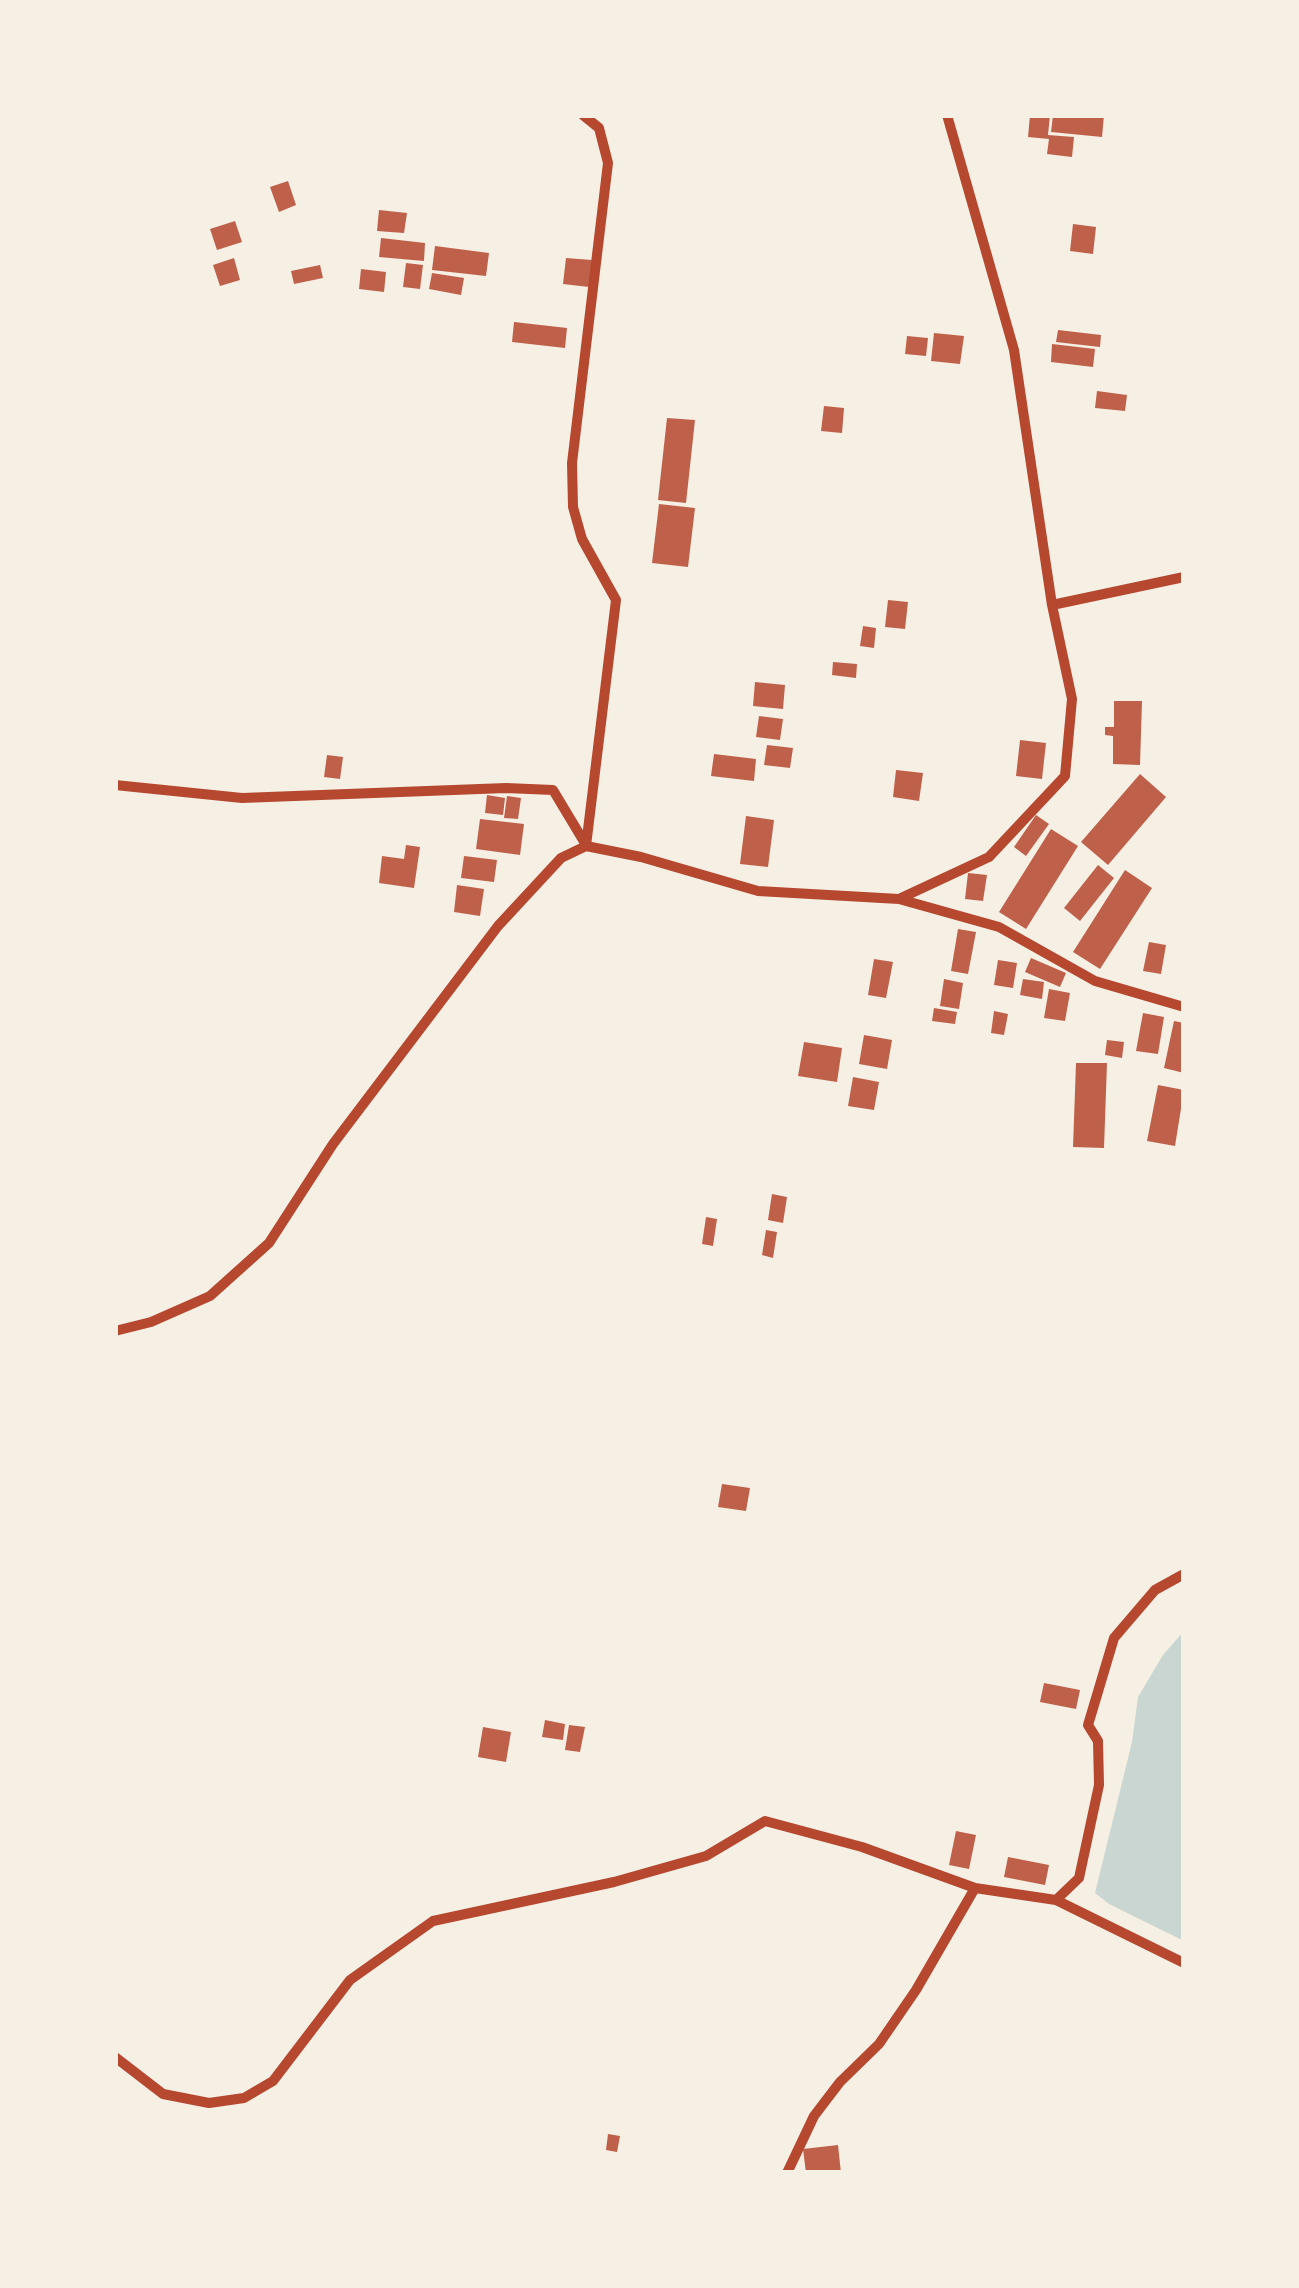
<!DOCTYPE html>
<style>
body{margin:0}
#map{position:relative;width:1299px;height:2288px;overflow:hidden;background:#f6efe4;font-family:"Archivo Narrow",sans-serif}
canvas{display:block}
.frame{position:absolute;inset:0;border:118px solid #f6efe4;pointer-events:none}
</style>
<div id="map">
<canvas width="1299" height="2288"></canvas>
<div class="frame"></div>
</div>
<script>
const ctx = document.querySelector('canvas').getContext('2d');
ctx.lineJoin = 'round';
function fill(path, color) { ctx.fillStyle = color; ctx.fill(path, 'evenodd'); }
const toPath = rows => new Path2D(rows.map(r => 'M' + r).join(''));
function trace(path, color, width, dash) { ctx.strokeStyle = color; ctx.lineWidth = width; ctx.lineCap = dash ? 'butt' : 'round'; ctx.setLineDash(dash || []); ctx.stroke(path); }
fill(toPath([
 [1184,1631,1184,1941,1109,1904,1095,1893,1132,1742,1138,1697,1163,1655]
]), '#c9d6d2');
fill(toPath([
 [1030,115,1050,115,1048,135,1074,137,1072,157,1047,154,1049,139,1028,137],
 [1053,115,1104,115,1102,137,1051,132],
 [288,181,296,205,279,212,270,187],
 [379,210,407,213,404,233,377,231],
 [235,221,242,242,217,250,210,229],
 [1073,224,1096,227,1093,254,1070,251],
 [381,238,425,243,424,261,379,257],
 [435,246,489,253,486,276,432,270],
 [234,258,240,280,220,286,213,265],
 [566,258,592,260,589,287,563,284],
 [406,263,423,265,420,289,403,287],
 [320,265,323,278,294,284,291,271],
 [361,269,386,272,384,292,359,289],
 [432,273,464,278,461,295,429,289],
 [514,322,567,328,565,348,512,342],
 [1058,330,1101,335,1100,347,1056,342],
 [934,333,964,336,960,364,931,361],
 [907,336,928,338,926,356,905,354],
 [1052,344,1095,349,1093,367,1051,362],
 [1097,391,1127,395,1125,411,1095,408],
 [824,406,844,408,842,433,821,431],
 [667,418,695,420,686,503,658,500],
 [659,504,695,508,688,567,652,563],
 [888,600,908,602,905,629,885,627],
 [863,626,876,628,874,648,860,646],
 [833,662,857,664,856,678,832,675],
 [755,682,785,685,783,709,753,706],
 [1114,701,1142,701,1140,765,1113,764,1113,736,1105,735,1105,727,1114,727],
 [759,716,783,719,780,740,756,737],
 [1020,740,1046,743,1042,779,1016,776],
 [767,745,793,748,790,768,764,765],
 [714,754,756,759,754,781,711,776],
 [327,755,343,757,340,779,324,777],
 [896,770,923,773,919,801,893,797],
 [1140,774,1166,797,1108,865,1081,842],
 [487,795,505,798,503,815,485,813],
 [507,796,521,798,518,819,504,818],
 [1036,815,1049,824,1026,856,1014,847],
 [746,816,774,820,768,867,740,864],
 [480,819,524,824,520,855,476,849],
 [1051,829,1078,846,1026,929,999,912],
 [406,845,420,847,414,888,379,883,382,856,404,859],
 [464,856,497,860,494,882,461,878],
 [1098,865,1114,878,1080,921,1064,908],
 [1125,870,1152,888,1100,969,1073,952],
 [968,873,987,875,983,901,965,899],
 [457,885,484,889,480,916,454,912],
 [958,929,976,932,968,974,951,971],
 [1149,942,1166,945,1161,974,1143,971],
 [1031,958,1066,973,1060,987,1025,972],
 [874,959,893,962,886,998,868,995],
 [998,960,1017,963,1013,988,994,985],
 [944,979,963,983,959,1009,940,1006],
 [1023,979,1044,982,1042,999,1020,995],
 [1049,989,1070,993,1065,1021,1044,1018],
 [934,1008,957,1012,955,1024,932,1021],
 [994,1011,1008,1014,1004,1035,991,1033],
 [1143,1013,1164,1017,1158,1054,1136,1051],
 [1174,1021,1184,1023,1184,1073,1164,1068],
 [864,1035,892,1040,887,1069,859,1064],
 [1107,1040,1124,1042,1122,1058,1105,1055],
 [804,1042,842,1048,837,1082,798,1076],
 [1076,1063,1107,1063,1104,1148,1073,1147],
 [853,1077,879,1082,874,1110,848,1106],
 [1158,1085,1184,1090,1175,1146,1147,1141],
 [772,1194,787,1197,783,1223,768,1220],
 [706,1217,717,1219,713,1246,702,1244],
 [766,1230,777,1232,773,1258,762,1255],
 [722,1484,750,1488,746,1511,718,1507],
 [1044,1683,1080,1690,1076,1709,1040,1702],
 [545,1720,565,1724,563,1740,542,1737],
 [569,1725,585,1727,580,1752,565,1750],
 [483,1727,511,1732,506,1762,478,1757],
 [956,1831,976,1835,969,1869,949,1865],
 [1008,1857,1049,1865,1045,1885,1004,1877],
 [608,2134,620,2136,617,2152,606,2150],
 [838,2145,841,2173,806,2173,803,2149]
]), '#bf614a');
trace(toPath([
 [583,115,599,128,608,163,572,463,573,507,582,539,616,600,586,846],
 [1052,605,1184,577],
 [115,785,242,798,506,788,553,790,586,845],
 [901,898,989,857,1065,776,1072,699,1052,605,1014,350,947,115],
 [115,1331,151,1322,210,1296,269,1243,333,1144,498,926,561,858,586,846,641,857,758,891,899,899,999,927,1095,981,1184,1007],
 [1056,1900,1079,1878,1099,1785,1098,1741,1088,1725,1114,1638,1155,1590,1184,1574],
 [115,2057,163,2094,209,2103,244,2098,273,2081,350,1980,433,1921,614,1882,706,1856,765,1821,862,1847,975,1888,1056,1900,1184,1963],
 [787,2173,814,2116,840,2082,879,2044,916,1990,975,1888]
]), '#b5482f', 10);
</script>
